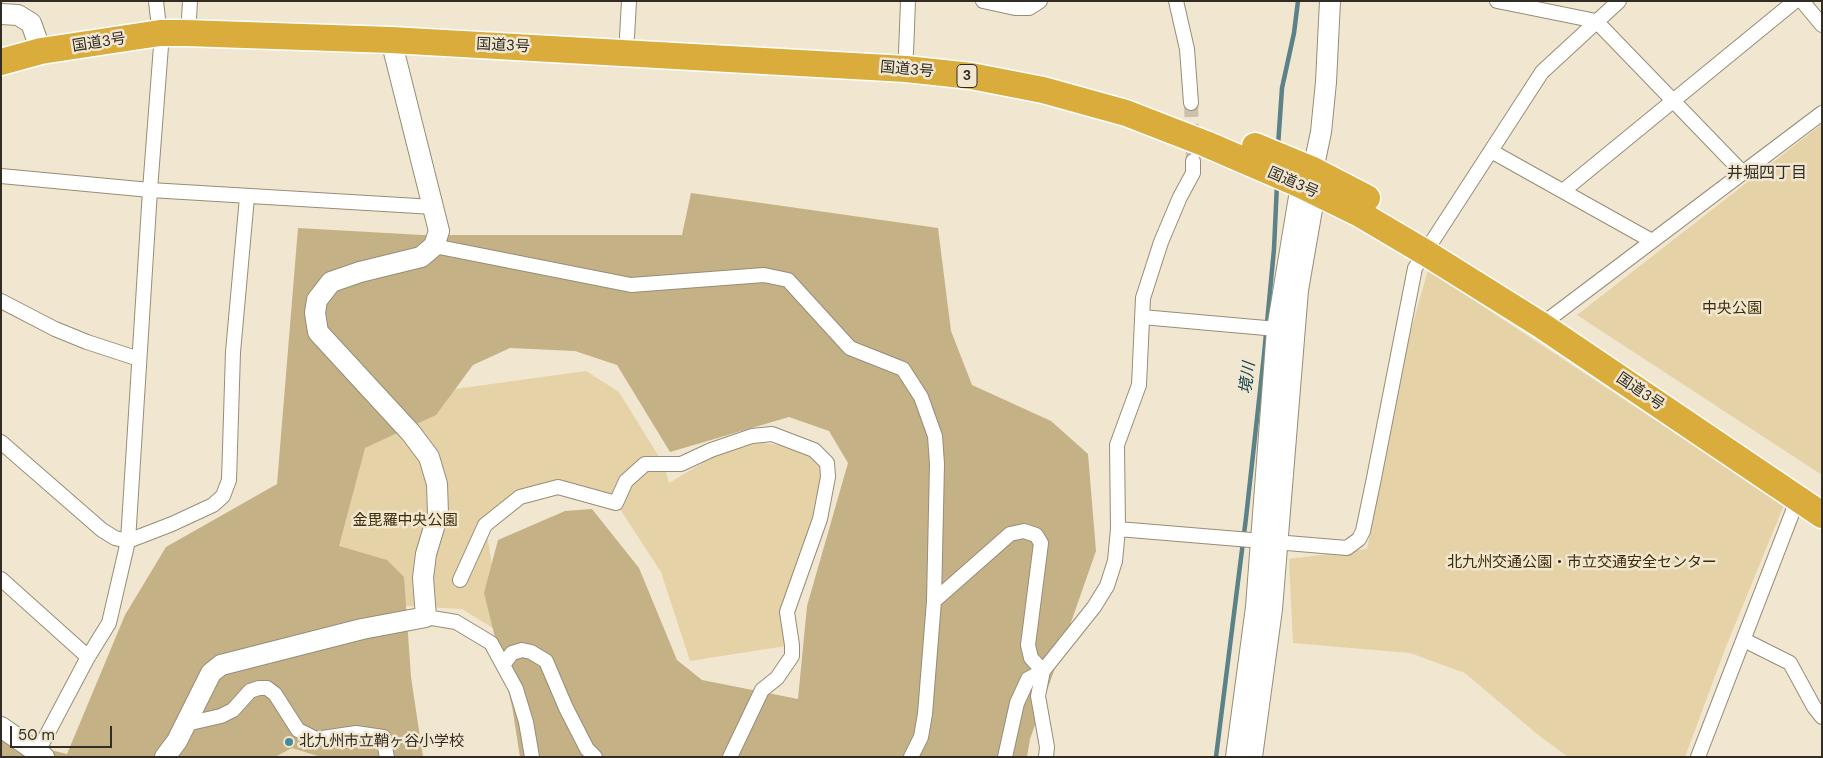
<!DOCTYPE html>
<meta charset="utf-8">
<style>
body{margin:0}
#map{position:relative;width:1823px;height:758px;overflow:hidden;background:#f1e6cf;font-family:"DM Sans",sans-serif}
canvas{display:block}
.frame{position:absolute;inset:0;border:2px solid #312c24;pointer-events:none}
.scale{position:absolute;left:10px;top:726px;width:102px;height:22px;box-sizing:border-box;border:2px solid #312c24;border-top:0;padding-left:6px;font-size:15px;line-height:18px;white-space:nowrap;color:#312c24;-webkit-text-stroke:4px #f1e6cf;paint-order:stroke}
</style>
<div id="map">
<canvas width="1823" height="758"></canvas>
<div class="frame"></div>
<div class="scale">50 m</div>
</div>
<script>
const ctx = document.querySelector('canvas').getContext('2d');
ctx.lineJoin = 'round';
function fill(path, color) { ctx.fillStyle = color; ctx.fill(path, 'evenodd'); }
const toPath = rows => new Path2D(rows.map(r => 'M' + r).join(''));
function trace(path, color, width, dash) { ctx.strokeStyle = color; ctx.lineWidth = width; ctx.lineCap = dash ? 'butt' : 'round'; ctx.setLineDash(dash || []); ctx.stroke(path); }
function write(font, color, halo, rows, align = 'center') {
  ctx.font = font + ' "DM Sans","Noto Sans JP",sans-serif'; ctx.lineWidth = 5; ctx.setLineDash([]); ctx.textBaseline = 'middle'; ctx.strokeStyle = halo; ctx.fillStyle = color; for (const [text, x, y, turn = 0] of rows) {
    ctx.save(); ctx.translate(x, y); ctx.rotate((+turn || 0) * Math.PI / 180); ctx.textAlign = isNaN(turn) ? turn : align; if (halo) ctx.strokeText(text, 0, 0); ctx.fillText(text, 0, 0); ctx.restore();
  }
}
fill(toPath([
 [290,727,316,757,259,757]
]), '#ecddbf');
fill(toPath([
 [1822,124,1822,475,1577,315],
 [1428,270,1784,505,1725,649,1685,757,1568,757,1537,734,1465,673,1410,653,1293,643,1289,559,1367,549,1407,344],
 [586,371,619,392,664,465,669,483,741,440,814,450,828,477,787,612,792,645,690,661,661,572,616,503,558,487,520,497,485,524,504,635,462,609,389,605,343,611,321,513,364,413,448,390]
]), '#e6d2a7');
fill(toPath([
 [691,193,938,228,951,331,972,385,1051,421,1088,454,1096,551,1030,739,1027,757,520,757,512,706,484,593,498,540,565,511,592,509,639,568,677,660,702,680,798,699,807,606,848,463,829,431,789,417,670,452,617,365,575,351,510,348,473,365,436,415,365,448,339,546,387,560,404,577,411,677,423,757,321,757,292,748,275,757,1,757,1,738,67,754,125,615,166,547,277,484,298,228,422,235,682,235]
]), '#c5b186');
trace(toPath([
 [1278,146,1282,88,1294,33,1298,1],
 [1216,757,1246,518,1264,355,1274,249,1277,184]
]), '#5b8189', 4.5);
trace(toPath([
 [1191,103,1193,161]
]), '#cbc1ad', 14, [14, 7]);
const street = toPath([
 [983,1,1015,8,1029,8,1040,1],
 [1176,1,1187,49,1191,103],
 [1497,1,1596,21,1742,172],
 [1802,1,1822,25],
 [189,19,190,1],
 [627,37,629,1],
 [906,53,908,1],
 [1491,151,1652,241],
 [1,176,150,190,434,207],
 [1563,191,1795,1],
 [434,246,631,285,764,275,788,280,850,348,903,369,921,397,935,436,937,464,934,601,925,714,921,737,911,757],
 [1,301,55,329,87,342,139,359],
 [1142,317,1277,329],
 [1541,325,1822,113],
 [1,442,102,530,115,538,128,541,172,524,213,505,223,496,229,480,233,352,247,197],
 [1118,529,1347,548,1359,539,1363,531,1374,478,1415,268,1542,72,1619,1],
 [1,579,88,657],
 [460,580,485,525,520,497,558,487,616,503,626,481,645,464,681,464,711,450,752,436,772,434,814,450,827,463,828,477,820,519,787,612,792,645,792,656,777,678,762,690,730,757],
 [934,601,1010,534,1024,531,1036,535,1041,543,1028,645,1031,658,1043,671],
 [426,617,456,622,491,643,516,689,526,722,532,757],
 [1744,640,1790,663,1814,707,1822,717],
 [503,665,512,653,522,650,531,652,546,661,566,708,587,749,595,757],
 [1043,671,1038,696,1047,747,1046,757],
 [186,724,221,716,233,710,250,691,259,688,267,688,275,694,298,730,316,739,356,733,383,737,387,757],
 [35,757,88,657,109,623,128,541,150,190,161,46,156,1],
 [1005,757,1017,703,1028,679,1043,671,1094,607,1107,586,1115,561,1118,529,1117,445,1139,385,1143,298,1161,242,1180,197,1193,173,1193,161],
 [1698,757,1798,498]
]);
const secondary = toPath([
 [1,14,18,15,31,23,41,51],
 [1,727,44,757],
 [165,757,177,741,211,673,221,665,362,629,426,617,423,578,426,554,438,514,437,484,429,457,411,433,318,332,315,313,317,300,331,282,360,272,421,257,434,246,439,231,391,40],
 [1236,757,1256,607,1277,329,1301,185,1309,176],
 [1252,757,1272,609,1298,290,1315,192,1313,170,1321,132,1326,82,1330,1]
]);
const highway = toPath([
 [1,62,41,51,160,33,186,33,391,40,906,69,971,76,1043,90,1126,113,1206,144,1301,185,1360,214,1426,253,1541,325,1822,515],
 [1255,146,1313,170,1367,198]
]);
trace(street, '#978d77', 16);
trace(secondary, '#978d77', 22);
trace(highway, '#fff', 29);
trace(street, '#fff', 14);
trace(secondary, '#fff', 20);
trace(highway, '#d9ac3c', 26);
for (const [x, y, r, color] of [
 [289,742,5,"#488a9c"]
]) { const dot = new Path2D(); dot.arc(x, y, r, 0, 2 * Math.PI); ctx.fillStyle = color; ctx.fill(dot); trace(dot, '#f1e6cf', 2); }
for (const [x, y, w] of [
 [967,76,20]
]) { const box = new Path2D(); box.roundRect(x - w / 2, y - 11.5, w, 23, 4); ctx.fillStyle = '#f1e6cf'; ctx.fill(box); trace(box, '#312c24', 1); }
write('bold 14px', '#312c24', null, [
 ["3",967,76]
]);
write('15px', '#312c24', '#f1e6cf', [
 ["国道3号",99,43,-9],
 ["国道3号",503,46,3],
 ["国道3号",907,70,5],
 ["国道3号",1293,183,24],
 ["国道3号",1640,392,34]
]);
write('15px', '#3c2d08', '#f1e6cf', [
 ["中央公園",1732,309],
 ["金毘羅中央公園",405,521],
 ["北九州交通公園・市立交通安全センター",1582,563]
]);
write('15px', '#312c24', '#f1e6cf', [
 ["北九州市立鞘ヶ谷小学校",299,742]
], 'left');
write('16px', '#312c24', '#f1e6cf', [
 ["井堀四丁目",1767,174]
]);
write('italic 16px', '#0e424e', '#f1e6cf', [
 ["境川",1248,378,-83]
]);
</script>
